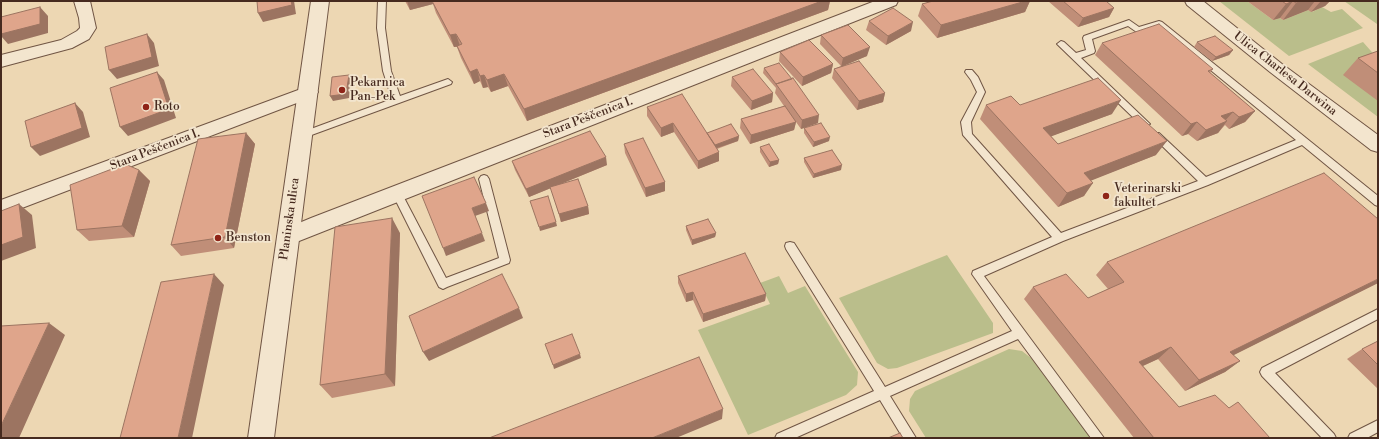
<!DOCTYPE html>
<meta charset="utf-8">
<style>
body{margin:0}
#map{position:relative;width:1379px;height:439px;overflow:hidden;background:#edd7b3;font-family:"Libre Bodoni",serif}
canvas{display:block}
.frame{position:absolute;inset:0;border:2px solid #462a1f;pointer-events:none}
</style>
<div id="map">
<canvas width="1379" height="439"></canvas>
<div class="frame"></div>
</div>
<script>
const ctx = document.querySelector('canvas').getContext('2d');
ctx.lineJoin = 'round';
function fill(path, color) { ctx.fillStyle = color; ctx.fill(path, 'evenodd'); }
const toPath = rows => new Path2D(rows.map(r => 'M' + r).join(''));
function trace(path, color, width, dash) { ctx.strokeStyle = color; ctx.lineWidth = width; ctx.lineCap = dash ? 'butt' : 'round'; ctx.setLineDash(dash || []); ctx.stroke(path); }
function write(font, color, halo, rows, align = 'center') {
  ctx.font = font + ' "Libre Bodoni",serif'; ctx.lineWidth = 3.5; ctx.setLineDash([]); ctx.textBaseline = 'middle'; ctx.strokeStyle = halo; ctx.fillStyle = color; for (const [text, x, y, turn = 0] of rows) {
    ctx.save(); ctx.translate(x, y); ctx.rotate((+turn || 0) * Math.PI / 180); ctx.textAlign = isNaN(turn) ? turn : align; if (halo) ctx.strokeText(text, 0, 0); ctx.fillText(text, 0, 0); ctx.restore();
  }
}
fill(toPath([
 [1219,1,1247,1,1273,20,1280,18,1283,20,1308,10,1312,12,1322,7,1331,12,1342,9,1363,28,1289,56],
 [1344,1,1378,1,1378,24,1377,24],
 [1363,42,1378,59,1378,117,1308,64],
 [947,255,993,323,993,333,897,368,888,369,877,363,839,298],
 [779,276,788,293,805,286,858,372,857,385,846,395,748,435,698,330,770,304,760,283],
 [1009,349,1022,351,1031,358,1091,438,926,438,909,411,910,399,915,391]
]), '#babe8b');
const service = toPath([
 [378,1,386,1,385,28,391,71,400,96,448,79,452,82,451,84,306,137,300,137,298,135,300,133,392,99,383,71,377,28,378,1],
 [1129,20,1139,27,1159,21,1162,22,1378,196,1378,206,1375,205,1302,145,1208,185,1063,241,984,276,1104,438,1091,438,1018,339,890,396,916,438,903,438,880,400,795,438,775,438,777,434,874,391,786,249,785,246,786,243,790,242,794,243,885,387,1012,331,972,274,973,271,1052,237,963,135,961,122,977,92,971,80,965,72,966,70,972,70,978,77,985,92,971,122,972,134,1061,233,1198,181,1153,137,1151,135,1153,133,1159,133,1206,177,1296,140,1158,27,1138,33,1128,26,1092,39,1095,51,1094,53,1081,58,1150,124,1145,127,1142,126,1057,44,1061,41,1064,42,1076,53,1086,50,1083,38,1084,36,1129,20],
 [484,175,487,176,489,179,510,260,509,263,447,287,443,289,439,287,392,193,394,190,400,190,446,278,499,258,479,179,481,176,484,175],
 [1378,309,1378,319,1275,373,1334,434,1336,438,1322,438,1262,376,1260,372,1262,368,1378,309],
 [1378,420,1378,432,1367,438,1348,438,1350,434,1378,420]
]);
const minor = toPath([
 [74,1,90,1,96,28,89,39,72,48,1,67,1,55,61,40,77,31,80,28,79,18,74,1],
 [875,1,898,1,896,5,294,243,287,245,280,243,277,237,280,231,311,218,875,1],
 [1185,1,1203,1,1282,64,1378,135,1378,152,1371,150,1270,72,1187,5,1185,1],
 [309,86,315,88,318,92,315,96,1,216,1,200,309,86]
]);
const tertiary = toPath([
 [311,1,329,1,274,438,248,438,311,1]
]);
trace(service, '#705544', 2);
trace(minor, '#705544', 2);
trace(tertiary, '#705544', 2);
fill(service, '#f3e5ce');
fill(minor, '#f3e5ce');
fill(tertiary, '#f3e5ce');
fill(toPath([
 [405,1,830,1,828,10,527,121,508,86,491,92,488,87,483,88,480,81,474,84,461,58,457,47,454,47,436,13,433,4,410,10],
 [933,1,1030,1,1025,12,937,38,918,16,922,4],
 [1048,1,1106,1,1114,8,1109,17,1078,27],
 [1247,1,1330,1,1325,6,1311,12,1308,10,1283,20,1280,18,1273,20],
 [869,21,911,31,886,45,866,30],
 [821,35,867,56,844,65,885,93,883,102,857,110,832,78,834,69,841,66,820,44],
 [1197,42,1233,50,1229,55,1212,61,1194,47],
 [1102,43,1213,69,1210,73,1255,111,1245,122,1229,129,1225,125,1218,133,1197,141,1188,134,1182,136,1095,55],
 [1378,51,1378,101,1343,75,1358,58],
 [780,52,833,64,831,73,802,86,779,61],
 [764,68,818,123,801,129,796,122,794,130,750,144,740,128,741,119,784,106,775,93,776,88,763,73],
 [732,77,773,93,772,102,751,110,731,86],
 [986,105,1020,105,1112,114,1051,136,1058,144,1156,155,1091,180,1084,196,1058,207,980,119],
 [647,107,707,133,739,136,738,141,717,149,719,161,698,169,674,132,661,137,647,116],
 [804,128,829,141,813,147,804,133],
 [246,133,255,144,234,248,181,256,171,245],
 [624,144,665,182,665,191,646,197,625,153],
 [760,147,779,160,778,164,769,167,760,152],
 [804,158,841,170,813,178,804,162],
 [512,161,607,165,563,183,588,206,589,214,561,222,551,188,529,197,515,170],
 [139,170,150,181,134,237,89,241,77,230],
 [686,226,716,233,715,237,692,245,686,230],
 [400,233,395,386,332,398,320,385],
 [1107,262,1378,283,1233,355,1240,361,1225,372,1185,391,1158,359,1143,366,1179,407,1229,408,1270,438,1134,438,1024,299,1033,287,1088,298,1108,289,1096,275],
 [678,276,766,294,765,301,703,322,693,300,686,302,678,283],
 [1378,341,1378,389,1347,359,1362,349]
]), '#c08e78');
fill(toPath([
 [291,1,294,1,296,14,263,22,258,13],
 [407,1,432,1,433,4,410,10],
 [822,1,830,1,828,10,527,121,524,109],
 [1026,1,1030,1,1025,12,937,38,941,25],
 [1293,1,1280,18,1273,20,1286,4],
 [1301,1,1315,1,1308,10,1283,20,1296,3],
 [1321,1,1330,1,1325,6,1311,12],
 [40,7,48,16,48,33,8,44,1,36,1,34],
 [1114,8,1109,17,1078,27,1083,18],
 [913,22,911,31,886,45,888,36],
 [147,34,154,43,159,66,117,79,109,70],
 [456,34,460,46,454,47,450,35],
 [870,47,867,56,841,67,843,58],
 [1233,50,1229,55,1212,61,1216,57],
 [833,64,831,73,802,86,803,77],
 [477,69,480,81,474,84,470,72],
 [157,72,164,80,176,118,128,136,120,127],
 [504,74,508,86,491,92,487,80],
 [349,75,351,80,349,98,333,101,330,96],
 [484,75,488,87,483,88,480,76],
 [773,93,772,102,751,110,752,101],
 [885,93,883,102,857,110,859,101],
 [1121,100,1112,114,1036,142,1043,128],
 [75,103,83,112,90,137,40,156,31,147],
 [1255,111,1245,122,1229,129,1239,117],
 [1233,112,1223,123,1227,121,1218,133,1197,141,1206,130,1221,116],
 [819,115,818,123,801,129,802,120],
 [796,122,794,130,750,144,751,135],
 [1197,122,1188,134,1182,136,1191,124],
 [673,123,674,132,661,137,661,128],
 [246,133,255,144,234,248,225,237],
 [739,136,738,141,714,149,715,145],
 [830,137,829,141,813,147,814,142],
 [1167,141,1156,155,1075,187,1084,173],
 [719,152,719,161,698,169,698,161],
 [606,157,607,165,529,197,526,189],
 [779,160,778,164,769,167,770,162],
 [842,165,841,170,813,178,814,174],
 [139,170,150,181,134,237,122,226],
 [665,182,665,191,646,197,645,188],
 [1093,183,1084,196,1058,207,1067,193],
 [486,203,489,211,475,216,472,208],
 [19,204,32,215,36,248,1,261,1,245],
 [588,206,589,214,561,222,559,214],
 [392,218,400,233,395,386,385,374],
 [556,222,557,226,540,231,539,227],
 [482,233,485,241,446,256,443,248],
 [716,233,715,237,692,245,692,240],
 [214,274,224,285,192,438,178,438],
 [1378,279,1378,283,1216,364,1230,352],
 [693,292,693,300,686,302,686,294],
 [766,294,765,301,703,322,703,314],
 [519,308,523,318,429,361,423,352],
 [49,323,65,335,19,438,1,438,1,426],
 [1171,347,1158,359,1127,373,1139,362],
 [580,354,581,358,554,369,553,365],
 [1240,361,1225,372,1185,391,1199,380],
 [723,409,722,419,676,438,652,438]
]), '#9c7461');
const building = toPath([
 [257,1,291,1,292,5,258,13,257,1],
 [432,1,822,1,524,109,504,74,487,80,484,75,480,76,477,69,470,72,457,46,462,44,456,34,450,35,432,1],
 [933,1,1026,1,941,25,922,4,933,1],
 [1063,1,1106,1,1114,8,1083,18,1063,1],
 [1282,1,1301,1,1296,3,1293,1,1286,4,1282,1],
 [40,7,40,24,1,34,1,17,40,7],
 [893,8,913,22,888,36,869,21,893,8],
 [1159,24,1213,69,1208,71,1255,111,1239,117,1233,112,1221,116,1227,121,1206,130,1197,122,1191,124,1102,43,1159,24],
 [848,25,870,47,843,58,821,35,848,25],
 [147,34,152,57,109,70,105,47,147,34],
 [1215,36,1233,50,1216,57,1197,42,1215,36],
 [809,40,833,64,803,77,780,52,809,40],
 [1378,51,1378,73,1358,58,1378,51],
 [859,61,885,93,859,101,834,69,859,61],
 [779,63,792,79,776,84,764,68,779,63],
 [753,69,773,93,752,101,732,77,753,69],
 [157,72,169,109,120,127,110,88,157,72],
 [349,75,346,94,330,96,332,77,349,75],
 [793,78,819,115,802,120,776,84,793,78],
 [1098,78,1121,100,1043,128,1058,144,1138,115,1167,141,1084,173,1093,183,1067,193,986,105,1011,96,1020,105,1098,78],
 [682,94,719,152,698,161,673,123,661,128,647,107,682,94],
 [75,103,82,128,31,147,25,121,75,103],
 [785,106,796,122,751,135,741,119,785,106],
 [821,123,830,137,814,142,804,128,821,123],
 [731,124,739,136,715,145,707,133,731,124],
 [590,131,606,157,526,189,512,161,590,131],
 [246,133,225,237,171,245,198,139,246,133],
 [643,138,665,182,645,188,624,144,643,138],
 [769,144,779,160,770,162,760,147,769,144],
 [832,150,842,165,814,174,804,158,832,150],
 [125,164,139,170,122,226,77,230,70,185,125,164],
 [1324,173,1378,219,1378,279,1230,352,1240,361,1199,380,1171,347,1139,362,1179,407,1215,395,1229,408,1238,402,1270,438,1154,438,1033,287,1066,274,1088,298,1124,282,1107,262,1324,173],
 [474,177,486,203,472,208,482,233,443,248,422,196,474,177],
 [578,179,588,206,559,214,550,187,578,179],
 [548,196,556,222,539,227,530,201,548,196],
 [19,204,23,237,1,245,1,211,19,204],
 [392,218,385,374,320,385,335,227,392,218],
 [708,219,716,233,692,240,686,226,708,219],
 [745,253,766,294,703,314,693,292,686,294,678,276,745,253],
 [214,274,178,438,120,438,161,282,214,274],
 [502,274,519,308,423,352,409,316,502,274],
 [49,323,1,426,1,326,49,323],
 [572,334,580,354,553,365,545,344,572,334],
 [1378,341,1378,365,1362,349,1378,341],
 [699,357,723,409,652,438,489,438,699,357],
 [900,433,903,438,888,438,900,433]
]);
fill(building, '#dfa58b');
trace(building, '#9c7461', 1);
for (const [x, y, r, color] of [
 [342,90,4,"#8f2418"],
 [146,107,4,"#8f2418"],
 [1106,196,4,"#8f2418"],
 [218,238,4,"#8f2418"]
]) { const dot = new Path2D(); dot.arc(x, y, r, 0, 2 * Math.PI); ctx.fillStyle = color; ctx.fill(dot); trace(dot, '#f3e5ce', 1.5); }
write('12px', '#462a1f', '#f3e5ce', [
 ["Ulica Charlesa Darwina",1285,74,38],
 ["Stara Peščenica I.",588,118,-21],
 ["Stara Peščenica I.",155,150,-21],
 ["Planinska ulica",290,219,-82]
]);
write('12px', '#462a1f', '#f3e5ce', [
 ["Pekarnica",350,83],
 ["Pan-Pek",350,97],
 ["Roto",154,107],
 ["Veterinarski",1114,189],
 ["fakultet",1114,203],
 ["Benston",226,238]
], 'left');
</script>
